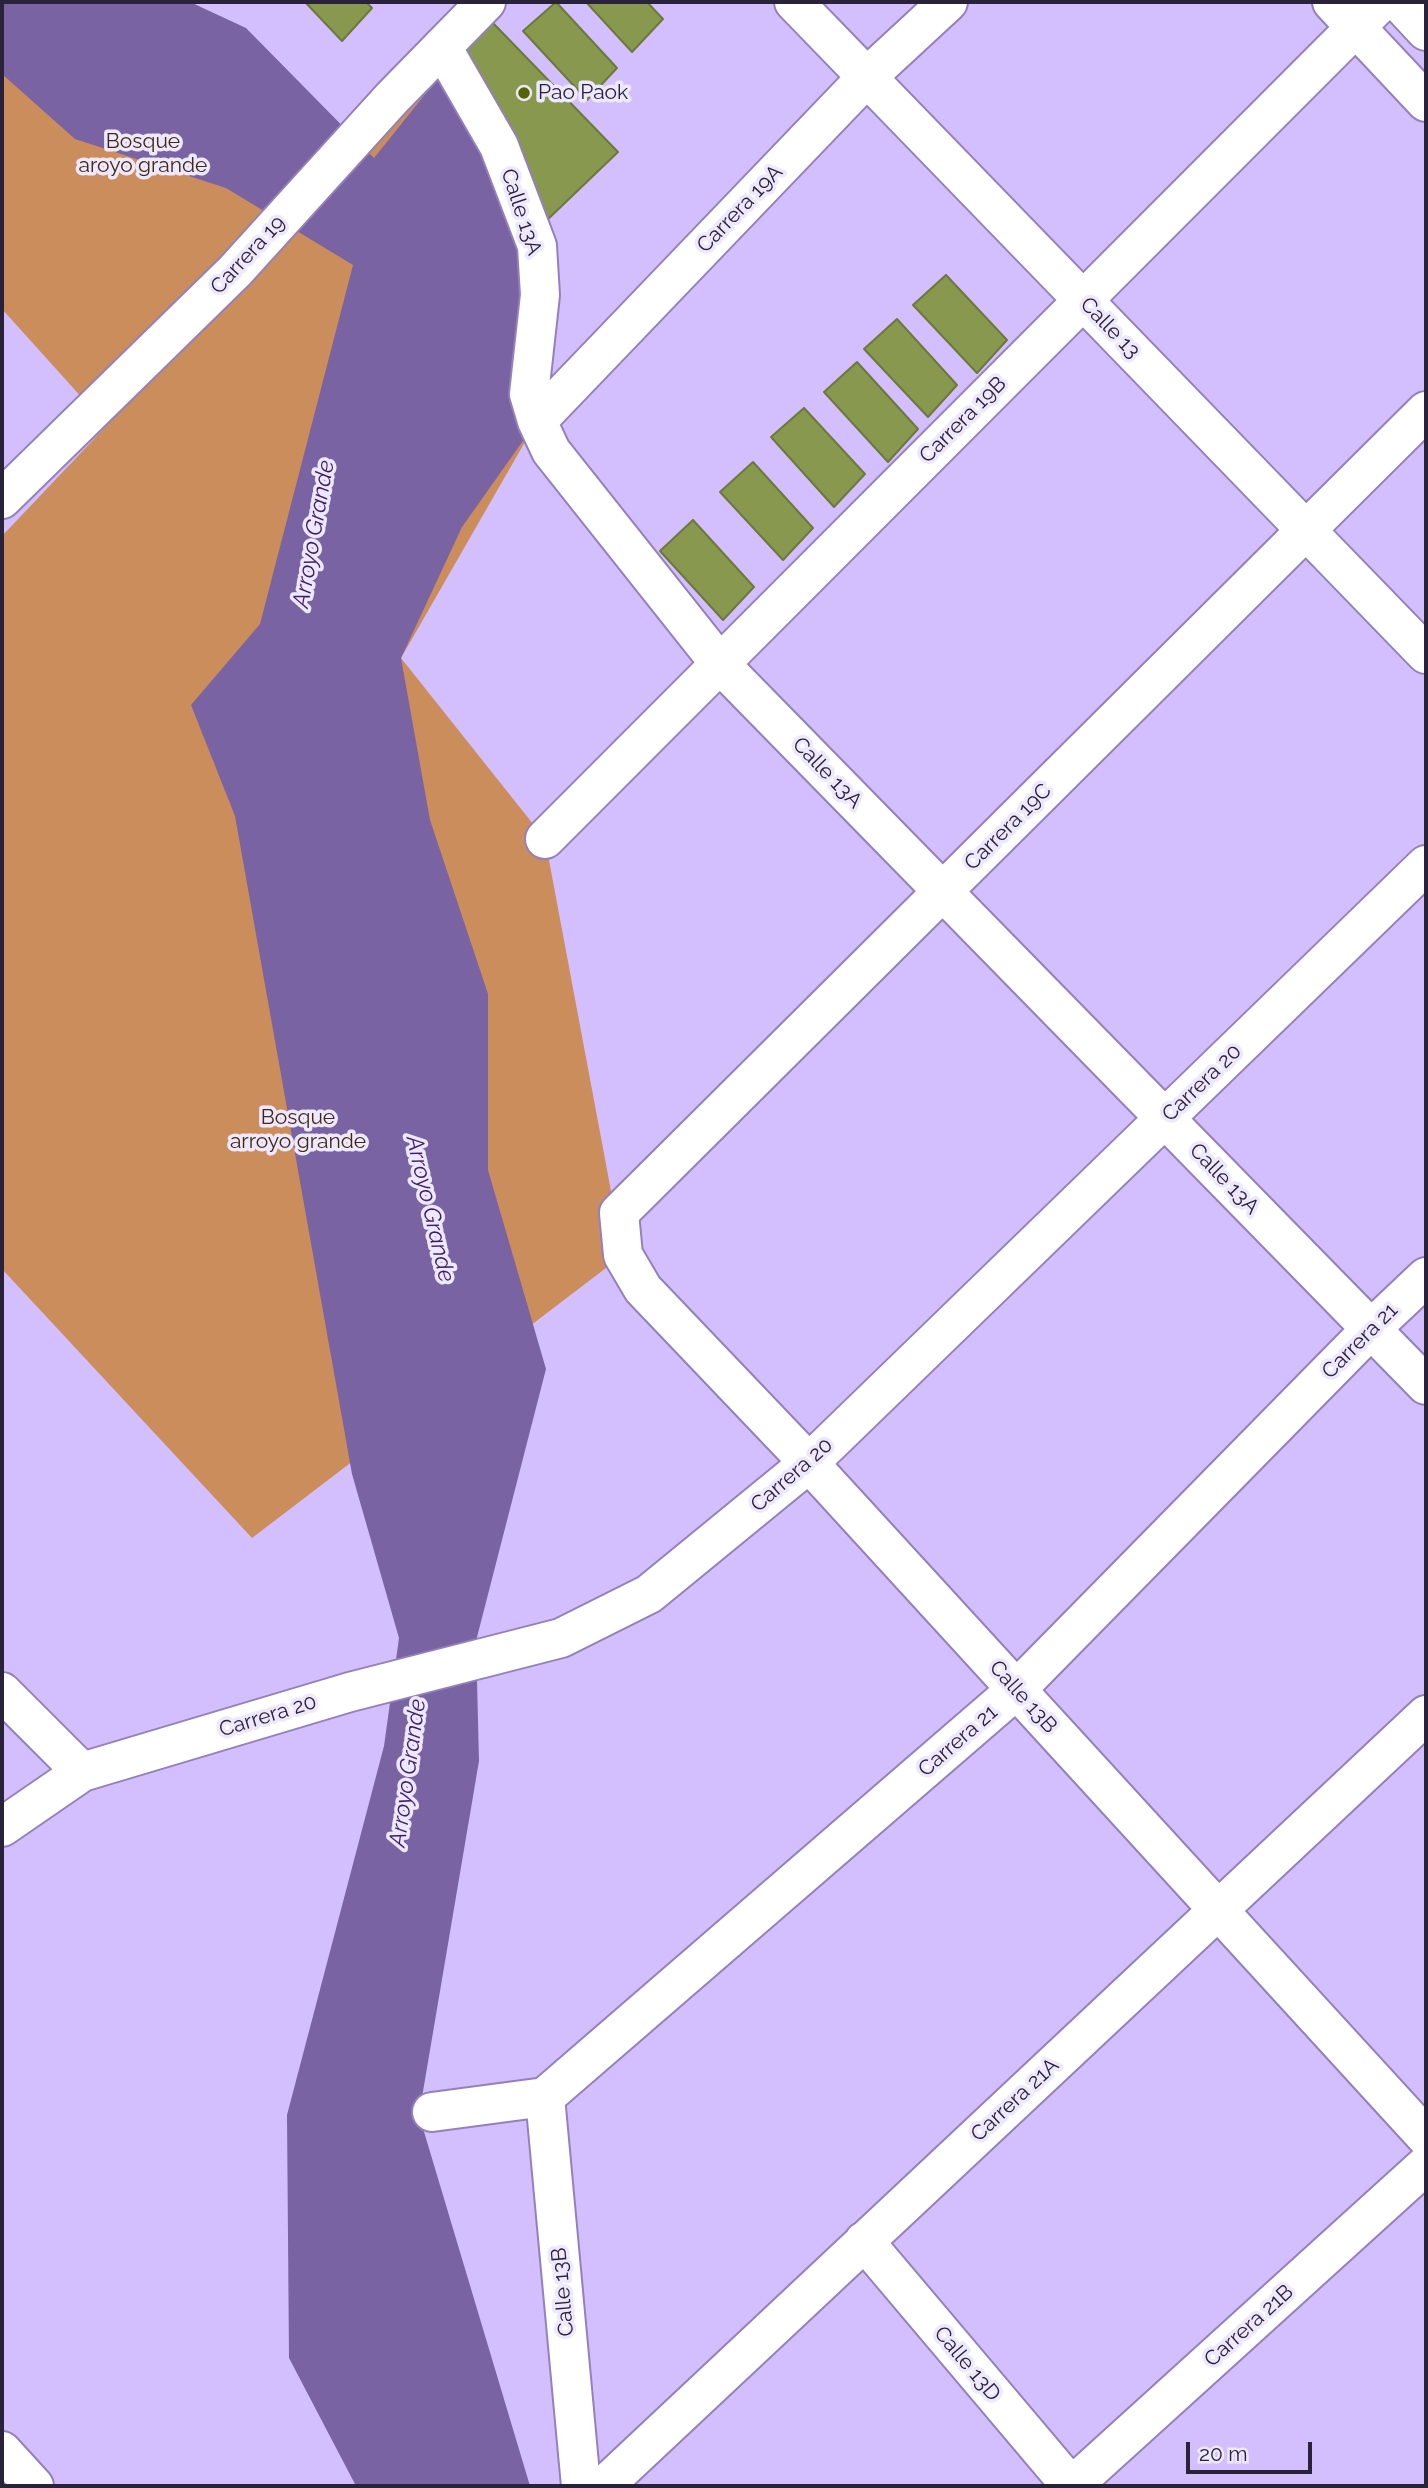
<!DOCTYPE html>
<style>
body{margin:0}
#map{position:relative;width:1428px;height:2488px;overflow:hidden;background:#d3bffd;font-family:Raleway,sans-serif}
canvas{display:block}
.frame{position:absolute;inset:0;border:4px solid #2a223a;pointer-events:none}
.scale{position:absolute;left:1186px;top:2442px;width:126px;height:32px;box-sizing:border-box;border:4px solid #2a223a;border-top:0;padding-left:9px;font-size:21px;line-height:24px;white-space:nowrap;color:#2a223a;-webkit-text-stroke:5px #eee8fc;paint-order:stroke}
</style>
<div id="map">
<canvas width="1428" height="2488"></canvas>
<div class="frame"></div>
<div class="scale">20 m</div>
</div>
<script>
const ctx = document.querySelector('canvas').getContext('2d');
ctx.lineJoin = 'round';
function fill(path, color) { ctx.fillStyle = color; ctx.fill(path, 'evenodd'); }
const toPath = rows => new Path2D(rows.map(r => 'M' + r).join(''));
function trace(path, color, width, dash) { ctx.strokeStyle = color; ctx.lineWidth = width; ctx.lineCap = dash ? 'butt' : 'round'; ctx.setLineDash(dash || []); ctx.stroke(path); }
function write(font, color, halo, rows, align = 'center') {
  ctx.font = font + ' Raleway,sans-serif'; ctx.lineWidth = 7; ctx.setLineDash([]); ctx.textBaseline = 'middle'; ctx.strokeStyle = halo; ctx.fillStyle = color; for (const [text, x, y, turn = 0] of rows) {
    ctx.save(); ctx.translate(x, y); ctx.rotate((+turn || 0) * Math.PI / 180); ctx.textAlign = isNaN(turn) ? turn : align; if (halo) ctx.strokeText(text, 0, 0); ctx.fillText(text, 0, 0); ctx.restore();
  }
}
fill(toPath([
 [2,2,193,2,340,155,93,410,2,309],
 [439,75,537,421,401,658,545,839,623,1255,252,1538,2,1269,2,536]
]), '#cb8d5c');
fill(toPath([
 [2,2,190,2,246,28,374,158,451,62,520,207,537,421,462,527,401,658,430,820,488,994,488,1170,546,1369,476,1641,479,1761,419,2115,530,2486,356,2486,289,2358,287,2115,384,1746,399,1638,352,1474,235,816,191,705,260,624,353,265,226,188,75,139,2,74]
]), '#7963a3');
const building = toPath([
 [305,2,366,2,372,8,342,41,305,2],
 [556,2,617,68,587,100,523,31,556,2],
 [586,2,647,2,663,19,632,52,586,2],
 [492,22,618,152,545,222,460,53,492,22],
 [946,275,1007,340,977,373,913,305,946,275],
 [897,319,957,385,928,417,864,349,897,319],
 [857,362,918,429,888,462,824,392,857,362],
 [804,408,865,474,834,507,771,437,804,408],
 [753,462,813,528,783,560,720,492,753,462],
 [693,520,754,587,723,620,660,551,693,520]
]);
fill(building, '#88984f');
trace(building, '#6c793a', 2);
const minor = toPath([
 [794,2,1426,654],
 [442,47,499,146,537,246,540,295,529,394,537,421,551,451,720,664,1426,1385],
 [1426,411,619,1213,623,1255,643,1289,809,1463,1426,2137],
 [537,421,867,77,948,2],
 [545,839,1381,2],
 [2,1692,82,1772],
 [2,1827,82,1772,350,1692,561,1638,649,1594,809,1463,1426,865],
 [545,2097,581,2486],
 [432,2112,545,2097,1016,1690,1371,1329,1426,1277],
 [864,2241,1071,2486],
 [2,2451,34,2486],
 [604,2486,1426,1715],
 [1072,2486,1426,2165]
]);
const tertiary = toPath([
 [1332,2,1426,102],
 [1399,2,1426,31]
]);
const secondary = toPath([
 [2,499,235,271,392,98,486,2]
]);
trace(minor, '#9481bb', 42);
trace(tertiary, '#9481bb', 42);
trace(secondary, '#9481bb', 42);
trace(minor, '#fff', 38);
trace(tertiary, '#fff', 38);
trace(secondary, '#fff', 38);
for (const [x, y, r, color] of [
 [524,93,7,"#556308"]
]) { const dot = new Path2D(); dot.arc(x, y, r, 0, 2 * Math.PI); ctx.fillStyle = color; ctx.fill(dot); trace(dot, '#eee8fc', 2.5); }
write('21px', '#2a223a', '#eee8fc', [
 ["Pao Paok",538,93]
], 'left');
write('21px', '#422812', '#eee8fc', [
 ["Bosque",143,142],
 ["aroyo grande",143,166],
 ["Bosque",298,1118],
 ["arroyo grande",298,1142]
]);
write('21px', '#2a223a', '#eee8fc', [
 ["Carrera 19A",740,209,-46],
 ["Calle 13A",521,212,72],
 ["Carrera 19",248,255,-47],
 ["Calle 13",1110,328,46],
 ["Carrera 19B",963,420,-45],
 ["Calle 13A",827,773,46],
 ["Carrera 19C",1008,827,-45],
 ["Carrera 20",1202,1083,-44],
 ["Calle 13A",1224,1179,46],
 ["Carrera 21",1360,1341,-45],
 ["Carrera 20",792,1475,-41],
 ["Calle 13B",1023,1697,48],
 ["Carrera 20",268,1716,-17],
 ["Carrera 21",958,1741,-41],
 ["Carrera 21A",1015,2100,-43],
 ["Calle 13B",563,2292,-95],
 ["Carrera 21B",1249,2326,-42],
 ["Calle 13D",967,2364,50]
]);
write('italic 23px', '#3f1c6b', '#eee8fc', [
 ["Arroyo Grande",314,534,-80],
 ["Arroyo Grande",430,1209,77],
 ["Arroyo Grande",408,1773,-82]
]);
</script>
